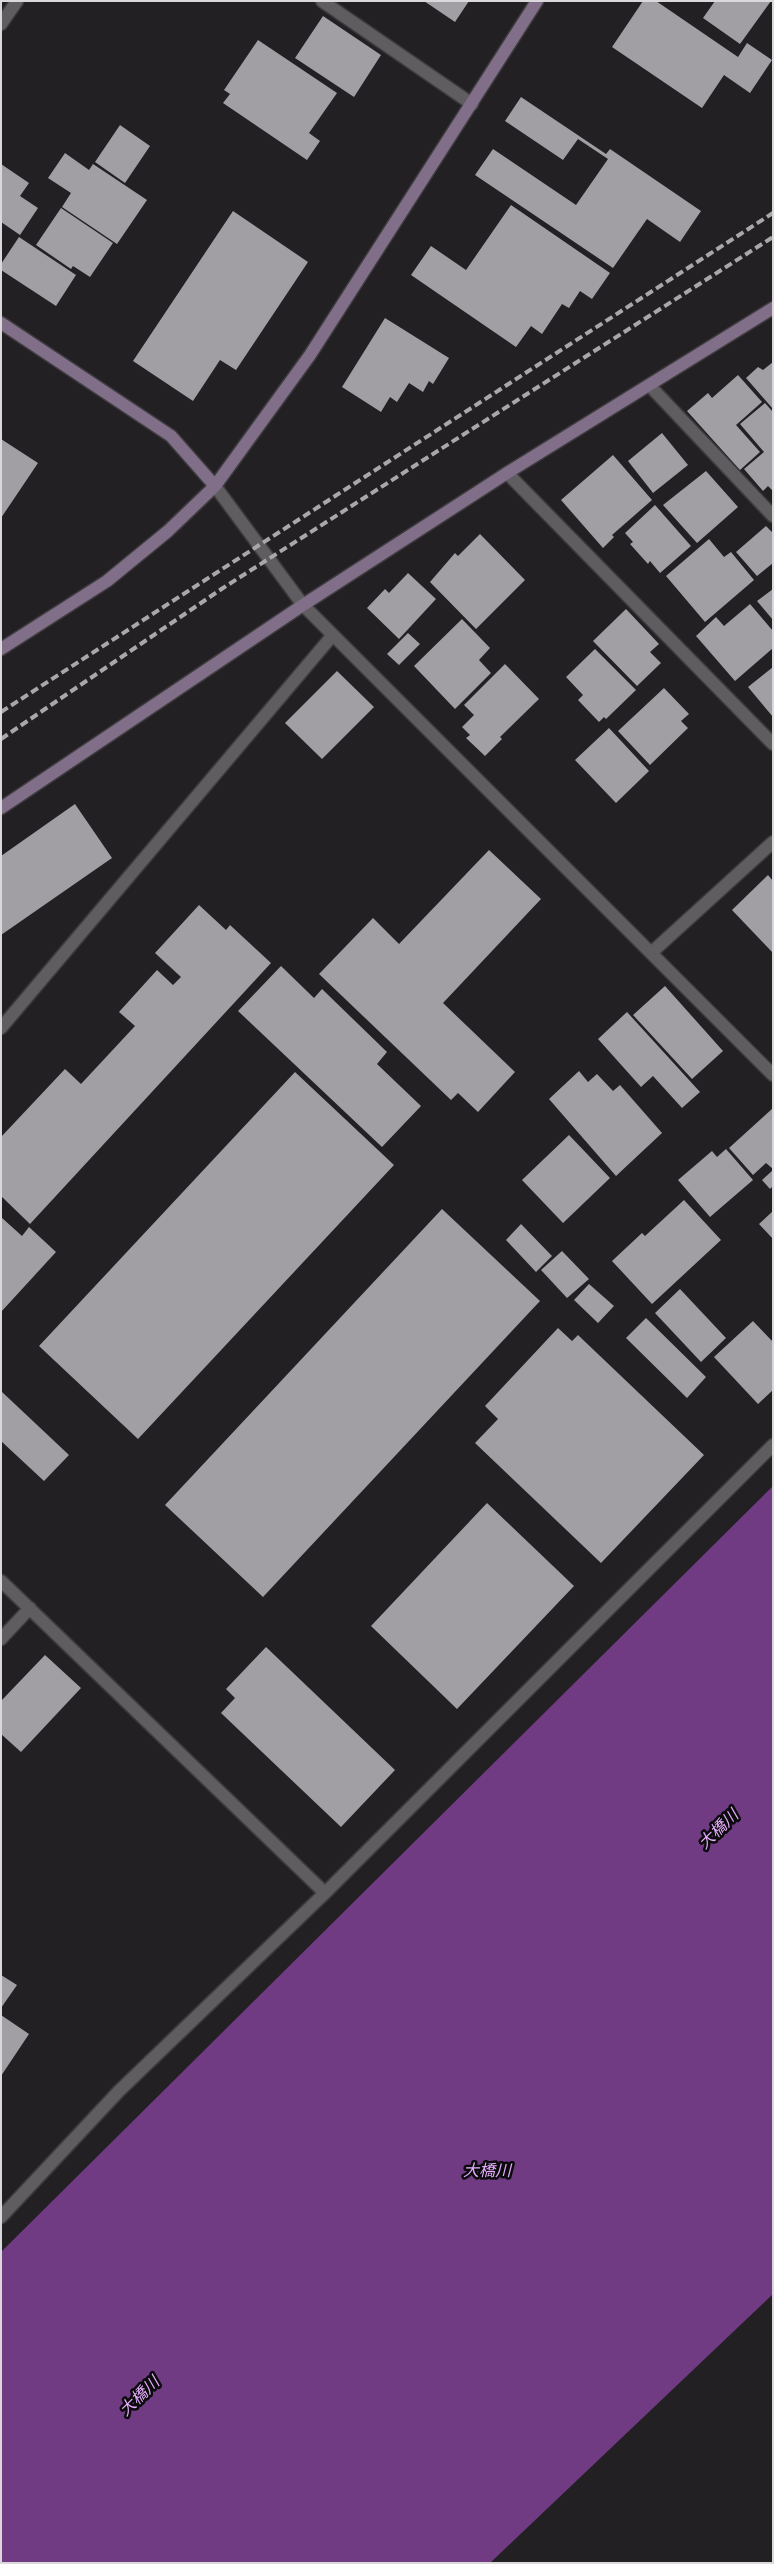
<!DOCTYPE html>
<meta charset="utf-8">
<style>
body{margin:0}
#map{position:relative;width:774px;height:2564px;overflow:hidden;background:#232024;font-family:"DM Sans",sans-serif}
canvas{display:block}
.frame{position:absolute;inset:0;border:2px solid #dad8db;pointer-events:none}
</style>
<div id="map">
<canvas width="774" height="2564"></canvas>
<div class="frame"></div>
</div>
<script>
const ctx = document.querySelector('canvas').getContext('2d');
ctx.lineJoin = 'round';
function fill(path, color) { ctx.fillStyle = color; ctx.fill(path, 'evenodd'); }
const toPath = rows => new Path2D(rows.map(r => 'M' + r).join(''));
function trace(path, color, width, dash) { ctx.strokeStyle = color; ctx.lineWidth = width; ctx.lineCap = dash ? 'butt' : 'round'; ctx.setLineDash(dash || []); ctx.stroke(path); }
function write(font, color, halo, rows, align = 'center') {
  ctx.font = font + ' "DM Sans","Noto Sans JP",sans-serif'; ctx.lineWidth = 5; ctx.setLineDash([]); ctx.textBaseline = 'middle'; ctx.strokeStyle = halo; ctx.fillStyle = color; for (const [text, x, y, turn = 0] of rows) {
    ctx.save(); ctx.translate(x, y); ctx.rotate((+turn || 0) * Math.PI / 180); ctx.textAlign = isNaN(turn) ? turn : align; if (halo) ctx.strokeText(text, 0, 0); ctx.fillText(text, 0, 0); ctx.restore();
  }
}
fill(toPath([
 [773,1486,773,2294,490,2563,1,2563,1,2252]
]), '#703b83');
fill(toPath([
 [424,1,469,1,455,22],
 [643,1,656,1,738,57,747,43,772,60,750,93,724,75,702,108,612,47],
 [715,1,771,1,740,44,703,18],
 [323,16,381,55,354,97,295,58],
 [258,40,337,93,309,133,320,141,307,160,223,103,230,94,224,90],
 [521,97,606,154,610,149,701,211,680,242,647,219,613,268,475,175,493,149,576,205,608,159,578,139,563,160,505,121],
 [120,125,150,146,125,183,95,162],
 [65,153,89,170,93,164,147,200,117,244,62,207,71,193,48,178],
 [1,164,29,183,20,196,38,208,20,235,1,222],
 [511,205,610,273,592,299,580,291,569,308,562,304,542,334,531,326,516,347,411,275,431,246,466,270],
 [61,208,113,243,90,277,73,266,71,269,36,245],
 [233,211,308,262,236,370,220,360,193,401,133,361],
 [19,237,76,275,56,306,1,270,1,264],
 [385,318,449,358,433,384,429,381,423,392,409,383,397,402,390,397,381,412,342,387],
 [773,362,773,409,746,378,758,367,763,370],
 [738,375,762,402,736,425,760,452,740,470,687,411,708,393,712,398],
 [765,403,773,412,773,491,768,486,763,491,744,469,764,452,740,424],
 [662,433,688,465,653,493,628,461],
 [1,439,38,463,1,518],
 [613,455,652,500,612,535,614,537,603,548,561,500],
 [706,471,738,507,697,543,663,505],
 [655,505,691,546,660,573,650,561,648,564,630,544,633,542,625,533],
 [766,526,773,533,773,563,757,576,736,552],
 [480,534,525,580,476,629,430,582,455,553,458,556],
 [709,539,724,557,731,552,754,580,705,622,666,576],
 [408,573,436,599,399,639,367,608,385,589,389,593],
 [773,589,773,620,757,601],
 [750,604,773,631,773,648,735,681,696,636,716,617,724,626],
 [626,609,659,644,650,652,661,663,637,686,593,641],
 [462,619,490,648,479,660,491,673,455,709,414,666],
 [408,633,420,644,399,665,387,654],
 [595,649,636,690,606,719,604,717,599,722,578,700,583,695,566,677],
 [505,664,539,699,500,737,502,739,485,756,466,738,470,735,462,727,474,715,464,705],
 [773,667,773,717,748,687],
 [337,671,374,707,322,759,285,723],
 [664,688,689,714,681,721,688,728,650,765,618,731],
 [609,728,649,771,616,803,575,760],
 [75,804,112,858,1,935,1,856],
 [489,850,541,899,443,1003,515,1072,478,1112,458,1093,451,1100,319,974,373,918,399,944],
 [768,875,773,881,773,953,732,910],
 [199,905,226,930,230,925,271,963,30,1224,1,1196,1,1137,65,1069,81,1084,135,1026,119,1012,157,970,173,985,181,977,155,953],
 [281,966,314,998,322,989,387,1052,377,1064,421,1106,382,1147,238,1011],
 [665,986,723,1051,692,1079,633,1015],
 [627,1012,700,1092,682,1108,653,1076,641,1087,598,1039],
 [579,1071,588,1082,597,1074,613,1091,620,1085,662,1133,616,1176,549,1099],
 [295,1072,394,1165,138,1439,39,1346],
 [773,1108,773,1169,766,1163,753,1175,729,1148],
 [569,1135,610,1178,563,1223,522,1180],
 [726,1149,753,1180,710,1217,678,1180,712,1151,717,1157],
 [773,1170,773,1186,770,1189,762,1180],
 [684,1200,721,1240,652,1304,612,1261,642,1233,645,1236],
 [442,1209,540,1301,263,1597,165,1505],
 [773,1211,773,1239,759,1224],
 [1,1217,22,1236,29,1227,56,1252,1,1312],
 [521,1224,552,1256,536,1272,506,1240],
 [562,1251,589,1279,567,1298,541,1270],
 [589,1284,614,1306,598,1323,574,1300],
 [680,1289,726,1338,701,1362,655,1313],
 [646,1318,706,1377,687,1398,626,1338],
 [753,1321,773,1342,773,1390,758,1404,714,1357],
 [558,1328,572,1341,578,1335,704,1455,601,1563,475,1443,498,1419,485,1406],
 [1,1391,69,1455,44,1481,1,1441],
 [487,1503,574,1586,457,1709,371,1626],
 [266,1647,395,1770,341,1827,221,1713,235,1698,226,1689],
 [45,1655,81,1688,21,1752,1,1734,1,1701],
 [1,1975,17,1985,1,2008],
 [1,2015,29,2034,1,2076]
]), '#a29fa4');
const lane = toPath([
 [322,1,472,104]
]);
const street = toPath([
 [1,24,17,1],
 [650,386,773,516],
 [507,473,773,744],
 [215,486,303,605,773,1075],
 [651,953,773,842],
 [1,1028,332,636],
 [1,1581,325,1893],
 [1,1639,30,1608],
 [1,2217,119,2091,325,1893,773,1445]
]);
const secondary = toPath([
 [1,323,171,436,215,486],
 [1,649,107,581,168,531,215,486,310,355,537,1],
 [1,808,303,605,507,473,773,308]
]);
trace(lane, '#3d3b3e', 15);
trace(street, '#3d3b3e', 15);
trace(secondary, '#3d3b3e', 15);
trace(lane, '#605d61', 12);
trace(street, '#605d61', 12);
trace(secondary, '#816e88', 12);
trace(toPath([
 [1,712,773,213],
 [1,739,223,588,773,237]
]), '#a9a7aa', 4, [8, 4]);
write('italic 16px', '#e7aefe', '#0b0a0c', [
 ["大橋川",719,1830,-44],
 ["大橋川",487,2172],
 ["大橋川",140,2397,-44]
]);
</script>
